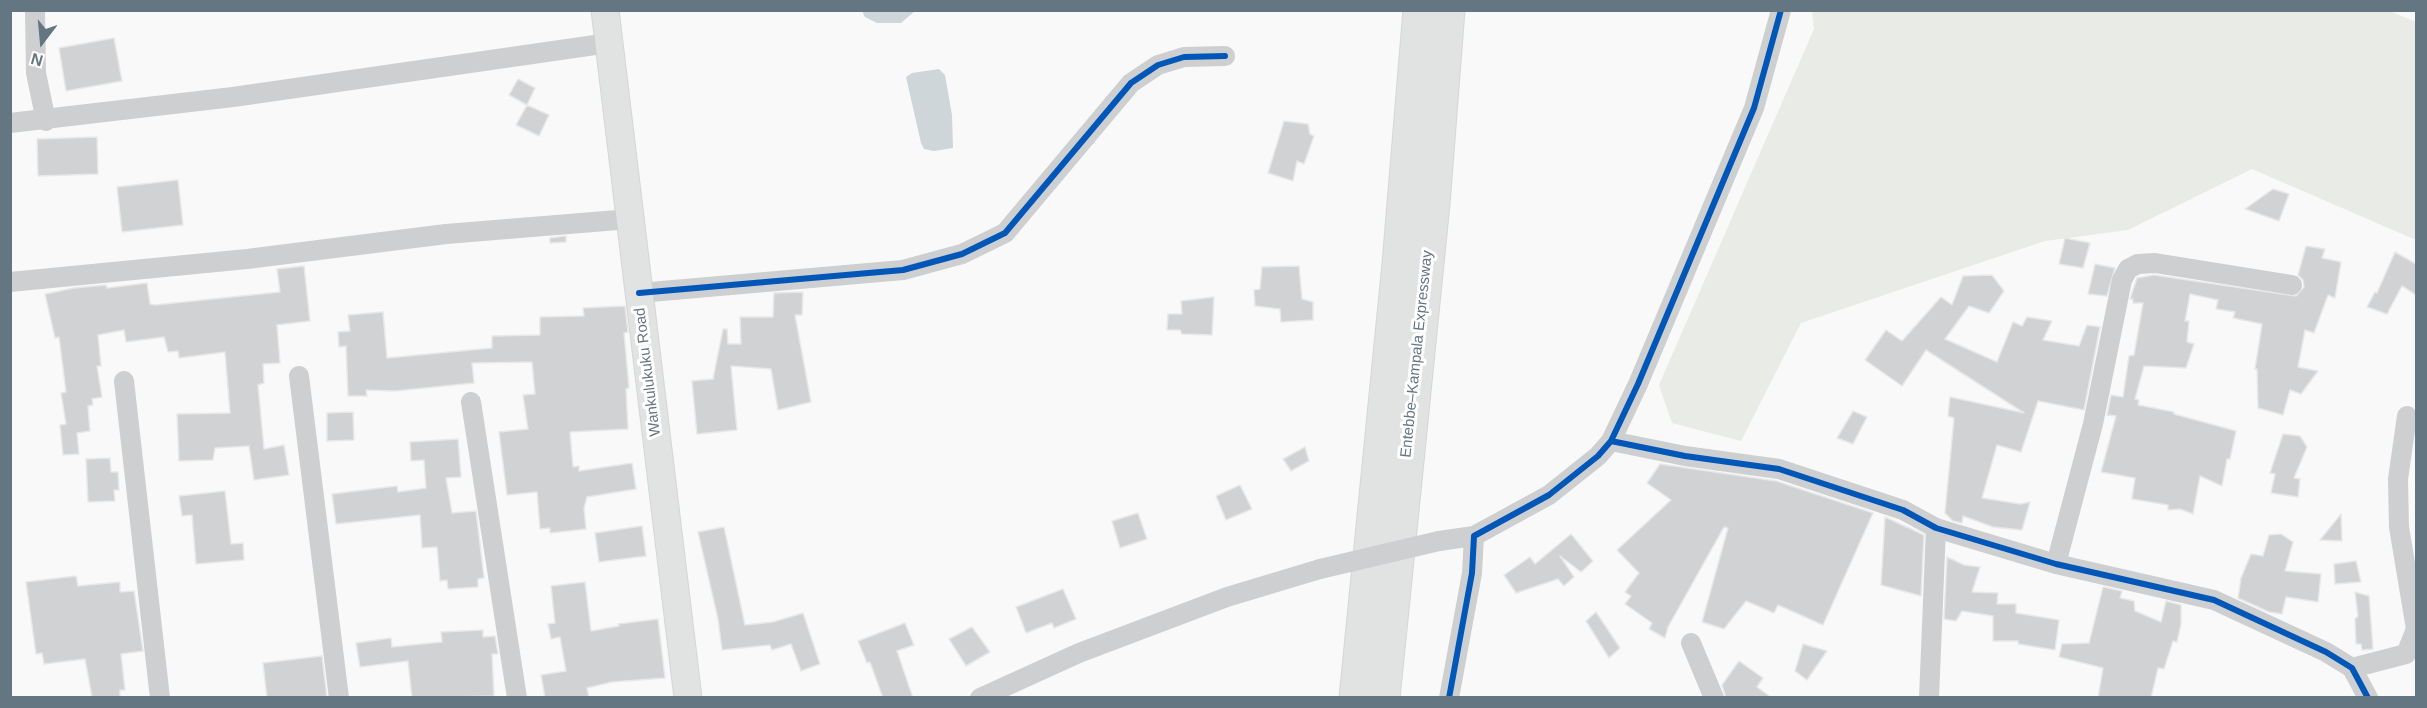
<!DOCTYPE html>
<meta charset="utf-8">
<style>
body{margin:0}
#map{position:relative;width:2427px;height:708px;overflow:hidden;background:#f9f9f9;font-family:Helvetica,sans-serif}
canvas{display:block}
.frame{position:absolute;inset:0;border:12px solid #657683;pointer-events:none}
.north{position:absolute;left:12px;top:12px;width:60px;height:60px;-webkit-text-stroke:4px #fff;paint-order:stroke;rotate:196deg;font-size:16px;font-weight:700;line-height:24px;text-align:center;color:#657683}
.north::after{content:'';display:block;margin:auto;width:21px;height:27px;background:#657683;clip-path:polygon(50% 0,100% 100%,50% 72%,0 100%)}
</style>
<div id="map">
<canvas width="2427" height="708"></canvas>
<div class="frame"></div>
<div class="north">N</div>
</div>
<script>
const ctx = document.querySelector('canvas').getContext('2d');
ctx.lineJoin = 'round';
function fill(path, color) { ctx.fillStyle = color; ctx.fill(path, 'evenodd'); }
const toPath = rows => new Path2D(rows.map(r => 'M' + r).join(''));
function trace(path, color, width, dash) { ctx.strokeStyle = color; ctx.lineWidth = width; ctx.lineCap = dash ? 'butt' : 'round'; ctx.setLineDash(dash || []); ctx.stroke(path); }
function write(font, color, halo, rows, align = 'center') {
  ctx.font = font + ' Helvetica,sans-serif'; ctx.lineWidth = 6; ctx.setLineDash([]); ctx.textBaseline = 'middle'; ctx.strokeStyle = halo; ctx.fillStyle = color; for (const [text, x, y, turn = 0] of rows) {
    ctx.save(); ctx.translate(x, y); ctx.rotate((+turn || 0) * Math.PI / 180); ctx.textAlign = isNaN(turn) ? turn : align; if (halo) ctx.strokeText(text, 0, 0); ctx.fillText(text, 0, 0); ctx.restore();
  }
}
fill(toPath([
 [2387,10,2416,22,2416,240,2252,169,2128,230,2045,241,1801,323,1741,441,1672,423,1659,385,1814,29,1812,11]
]), '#e8ebe6');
fill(toPath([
 [862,11,915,11,901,23,877,23,865,17],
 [939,69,945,75,952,115,953,148,934,151,924,149,921,143,906,77,912,73]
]), '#ced6d9');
const building = toPath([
 [114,38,122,81,66,91,59,48,114,38],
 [518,79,535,88,527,105,509,95,518,79],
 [527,105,549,115,539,136,516,125,527,105],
 [1284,121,1308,124,1310,134,1314,136,1304,164,1297,161,1293,181,1268,173,1284,121],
 [97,137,98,174,38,176,37,139,97,137],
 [178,180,183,225,122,232,117,187,178,180],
 [2273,189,2289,194,2279,221,2245,209,2273,189],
 [566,236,566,242,550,243,550,238,566,236],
 [2065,238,2090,243,2083,268,2059,264,2065,238],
 [2306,246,2325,249,2322,258,2341,262,2335,298,2328,295,2314,333,2305,330,2298,367,2318,371,2301,394,2290,390,2283,415,2258,408,2257,369,2255,369,2262,324,2233,318,2235,312,2216,309,2218,300,2190,294,2185,321,2189,321,2187,342,2194,344,2186,368,2144,366,2135,399,2139,400,2138,405,2174,412,2174,414,2236,431,2230,459,2227,459,2222,486,2200,476,2193,514,2180,509,2168,510,2168,505,2132,499,2135,478,2101,472,2116,416,2107,415,2111,395,2123,397,2129,356,2134,355,2143,303,2133,303,2133,299,2130,299,2137,278,2154,275,2296,296,2304,287,2303,280,2298,275,2306,246],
 [2395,252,2416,264,2416,295,2402,286,2387,314,2367,307,2375,292,2377,293,2395,252],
 [2095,264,2115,268,2107,296,2088,294,2095,264],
 [304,266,310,321,277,325,280,363,263,364,264,383,258,385,264,449,284,445,289,475,254,480,249,446,215,448,213,460,179,461,177,414,230,413,225,352,179,358,178,351,168,352,164,337,126,342,124,330,98,335,101,366,97,366,102,397,92,399,93,405,88,406,90,431,77,433,79,454,63,455,60,425,66,424,61,393,66,392,59,337,55,338,45,294,74,288,106,285,107,288,147,283,150,304,155,305,280,292,277,269,304,266],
 [1299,266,1302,299,1313,302,1313,320,1281,322,1280,309,1255,306,1254,290,1260,289,1262,267,1299,266],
 [1992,275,2004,291,1989,313,1969,306,1945,339,1997,362,2013,322,2022,326,2027,317,2052,321,2043,340,2079,346,2087,325,2100,327,2084,410,2038,401,2021,452,1997,445,1982,498,2020,504,2030,502,2022,530,1993,527,1963,516,1962,523,1953,521,1945,513,1954,418,1948,416,1950,397,2024,413,1926,350,1902,386,1865,360,1886,330,1902,341,1941,297,1952,305,1963,276,1992,275],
 [803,292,802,315,795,315,811,402,778,410,771,369,731,366,737,430,697,434,692,381,713,379,723,329,727,329,728,344,741,344,740,317,773,317,774,293,803,292],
 [1214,297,1212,335,1182,334,1180,330,1167,330,1168,314,1182,314,1181,301,1214,297],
 [625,306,628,332,624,333,629,388,626,389,628,429,570,432,573,467,579,466,579,471,632,463,636,489,587,497,584,508,586,529,550,533,550,528,540,529,537,492,507,495,499,432,528,429,523,395,535,394,532,362,472,363,474,383,395,391,366,390,367,396,348,396,346,346,339,347,338,332,350,331,348,315,383,312,387,358,492,348,492,336,540,335,540,317,584,316,583,308,625,306],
 [1853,411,1867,417,1853,444,1837,438,1853,411],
 [353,412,354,440,327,441,327,413,353,412],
 [2283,434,2300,436,2307,447,2294,478,2300,479,2298,497,2271,493,2275,474,2270,473,2283,434],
 [458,439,461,477,446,478,452,513,476,511,484,578,478,579,478,587,448,589,447,580,440,581,437,547,422,548,420,515,336,524,332,494,397,486,398,492,426,488,424,460,411,461,410,442,458,439],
 [1305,447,1309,461,1291,471,1283,459,1305,447],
 [110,458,111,472,118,472,119,490,114,490,115,501,88,502,86,459,110,458],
 [1660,464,1776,481,1873,513,1823,625,1778,605,1774,613,1746,601,1724,629,1702,622,1728,528,1724,527,1668,627,1665,638,1649,629,1652,623,1625,604,1631,596,1625,592,1639,573,1617,550,1671,500,1647,483,1660,464],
 [1240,485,1252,509,1226,520,1216,496,1240,485],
 [225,491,231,544,243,543,244,560,196,564,192,515,182,516,179,496,225,491],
 [1138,513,1147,539,1120,548,1112,521,1138,513],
 [2341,514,2342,541,2320,540,2341,514],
 [1885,517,1924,535,1921,596,1881,585,1885,517],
 [642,526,646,556,599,562,595,533,642,526],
 [724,527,745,625,773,622,803,613,820,664,801,671,791,644,772,650,770,645,722,650,718,619,698,532,724,527],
 [1571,534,1593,561,1581,572,1560,556,1574,577,1564,586,1558,579,1516,593,1504,575,1530,557,1535,564,1571,534],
 [2281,534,2293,542,2285,571,2321,574,2318,602,2286,597,2282,614,2269,612,2238,598,2241,578,2251,554,2263,556,2269,535,2281,534],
 [1947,557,1964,565,1980,567,1972,592,1998,593,1997,604,2016,604,2016,613,2059,620,2055,650,2018,644,2018,641,1993,641,1993,616,1962,611,1956,621,1944,619,1947,557],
 [2356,561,2361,582,2335,584,2334,564,2356,561],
 [76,576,78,586,120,582,120,592,134,591,143,651,121,654,125,690,120,690,120,697,92,697,85,659,44,664,42,653,36,654,26,582,76,576],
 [585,582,591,631,619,626,618,624,658,619,665,678,612,682,587,688,589,698,545,698,541,675,566,671,560,637,551,639,548,624,555,623,551,586,585,582],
 [2103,587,2122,591,2120,598,2134,601,2135,611,2161,622,2166,601,2181,605,2181,624,2177,642,2173,641,2164,669,2158,668,2151,698,2098,698,2103,668,2059,657,2062,644,2089,643,2103,587],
 [1063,589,1076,619,1054,628,1052,623,1026,633,1016,607,1063,589],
 [2355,592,2369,596,2373,649,2362,650,2361,644,2356,644,2355,619,2358,616,2355,592],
 [1596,612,1620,648,1609,658,1586,621,1596,612],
 [905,623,914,645,897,651,913,698,883,698,870,662,867,663,858,641,905,623],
 [972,627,990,652,966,666,949,639,972,627],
 [483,630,483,637,495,636,498,654,492,654,494,696,412,698,408,661,360,667,356,643,391,638,392,647,442,642,441,632,483,630],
 [1803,644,1827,651,1807,680,1795,671,1803,644],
 [322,656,327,698,267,698,263,663,322,656],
 [1739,661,1763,678,1757,687,1772,698,1726,698,1722,685,1739,661]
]);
fill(building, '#d0d2d3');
trace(building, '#e8e8e8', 1.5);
const secondary = toPath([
 [605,10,688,698]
]);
const motorway = toPath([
 [1356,698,1399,264,1420,10],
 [1383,698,1433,204,1448,10]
]);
trace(secondary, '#d5d6d7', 29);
trace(motorway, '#d5d6d6', 35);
trace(toPath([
 [35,10,36,73,46,121],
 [10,123,233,97,609,43],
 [10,282,247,259,446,234,630,219],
 [639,293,903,270,962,254,1005,233,1131,83,1158,65,1184,57,1225,56],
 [299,376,339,698],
 [124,381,160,698],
 [471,402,517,698],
 [1611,441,1685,456,1779,469,1903,510,1936,528,2056,564,2214,600,2326,652,2352,668,2368,698],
 [1439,541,1474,536],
 [2056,564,2093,424,2122,280,2128,269,2138,264,2155,263,2292,285],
 [1691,643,1714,698],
 [2352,668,2406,654,2416,629,2399,527,2398,479,2407,416],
 [980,698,1079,653,1227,597,1320,569],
 [1449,698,1472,573,1474,536,1549,495,1598,456,1611,441,1638,384,1754,108,1781,10],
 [1929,698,1936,528]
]), '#cecfd0', 20);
trace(secondary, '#e1e2e2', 27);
trace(motorway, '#e1e2e2', 33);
trace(toPath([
 [1320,569,1439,541]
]), '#cecfd0', 20);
trace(toPath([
 [639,293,903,270,962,254,1005,233,1131,83,1158,65,1184,57,1225,56],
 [1611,441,1685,456,1779,469,1903,510,1936,528,2056,564,2214,600,2326,652,2352,668,2368,698],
 [1449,698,1472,573,1474,536,1549,495,1598,456,1611,441,1638,384,1754,108,1781,10]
]), '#0057b8', 6);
write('15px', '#657683', '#fff', [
 ["Entebbe–Kampala Expressway",1417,354,-84],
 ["Wankulukuku Road",648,372,-97]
]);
</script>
